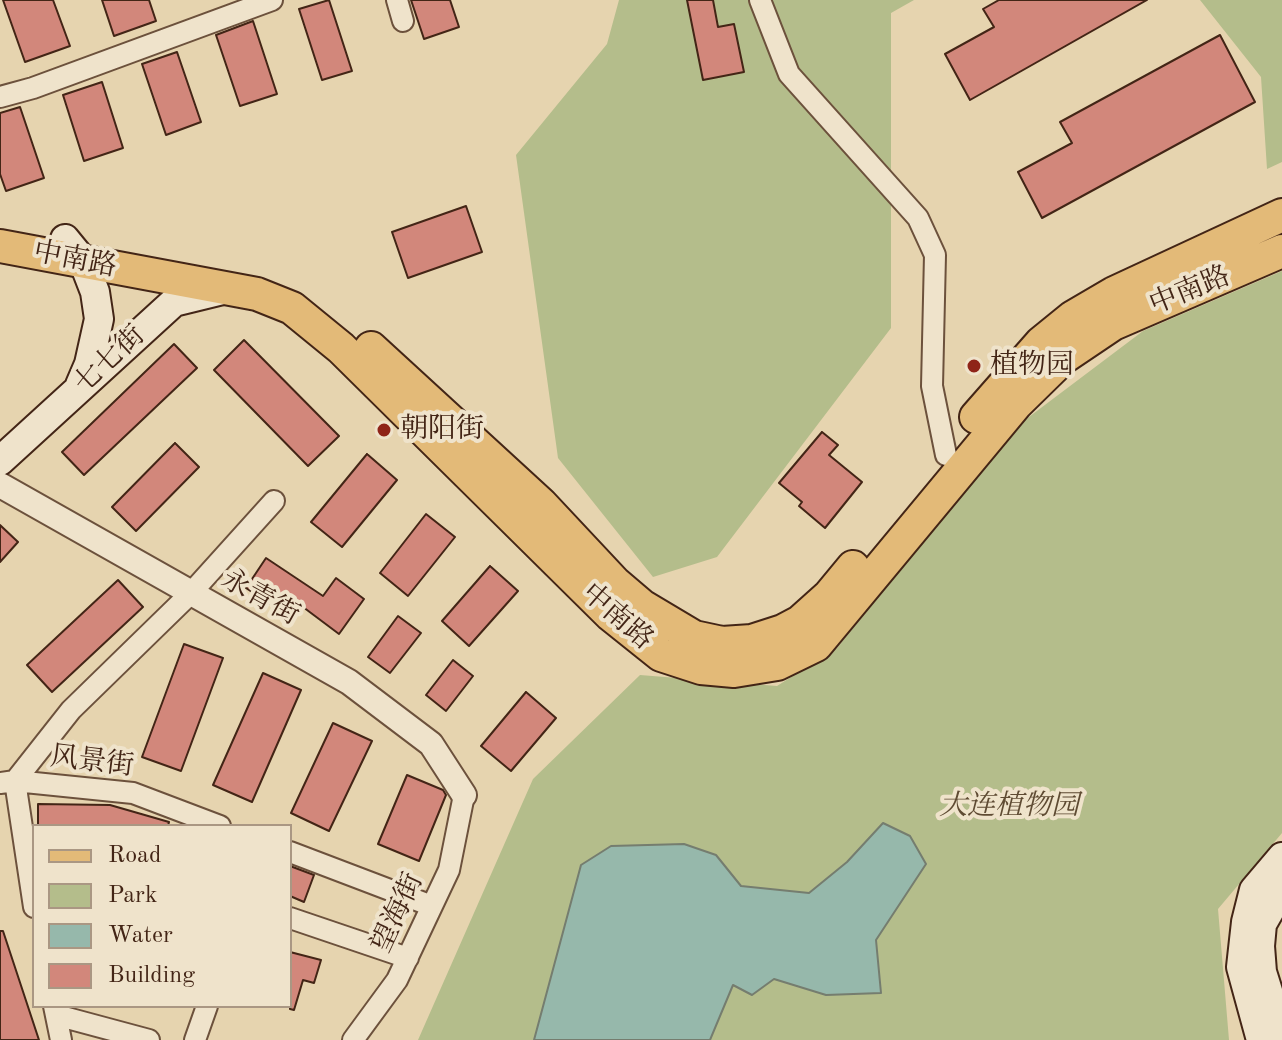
<!DOCTYPE html>
<meta charset="utf-8">
<style>
body{margin:0}
#map{position:relative;width:1282px;height:1040px;overflow:hidden;background:#e6d4af;font-family:"Old Standard TT",serif}
canvas{display:block}
.legend{position:absolute;left:32px;top:824px;width:260px;height:184px;box-sizing:border-box;background:#efe3cb;border:2px solid #aa9783;margin:0;padding:10px 14px;list-style:none;font-size:24px;color:#432516}
.legend li{display:flex;align-items:center;gap:16px;height:40px}
.legend b{width:40px;border:2px solid #aa9783}
</style>
<div id="map">
<canvas width="1282" height="1040"></canvas>
<ul class="legend">
<li><b style="height:10px;background:#e3ba78"></b>Road</li>
<li><b style="height:22px;background:#b4bd8b"></b>Park</li>
<li><b style="height:22px;background:#96b8ab"></b>Water</li>
<li><b style="height:22px;background:#d2877b"></b>Building</li>
</ul>
</div>
<script>
const ctx = document.querySelector('canvas').getContext('2d');
ctx.lineJoin = 'round';
function fill(path, color) { ctx.fillStyle = color; ctx.fill(path, 'evenodd'); }
const toPath = rows => new Path2D(rows.map(r => 'M' + r).join(''));
function trace(path, color, width, dash) { ctx.strokeStyle = color; ctx.lineWidth = width; ctx.lineCap = dash ? 'butt' : 'round'; ctx.setLineDash(dash || []); ctx.stroke(path); }
function write(font, color, halo, rows, align = 'center') {
  ctx.font = font + ' "Old Standard TT","Noto Serif SC",serif'; ctx.lineWidth = 8; ctx.setLineDash([]); ctx.textBaseline = 'middle'; ctx.strokeStyle = halo; ctx.fillStyle = color; for (const [text, x, y, turn = 0] of rows) {
    ctx.save(); ctx.translate(x, y); ctx.rotate((+turn || 0) * Math.PI / 180); ctx.textAlign = isNaN(turn) ? turn : align; if (halo) ctx.strokeText(text, 0, 0); ctx.fillText(text, 0, 0); ctx.restore();
  }
}
fill(toPath([
 [619,0,914,0,891,13,891,328,717,557,653,577,558,458,516,155,607,44],
 [1200,0,1282,0,1282,162,1267,169,1261,77],
 [1282,271,1282,833,1218,909,1229,1040,418,1040,533,779,640,675,777,686,837,648,1013,429,1143,331]
]), '#b4bd8b');
const water = toPath([
 [883,823,910,836,926,864,876,940,881,993,826,995,774,979,752,995,733,985,710,1040,534,1040,581,865,611,846,684,844,716,855,741,886,809,893,847,862,883,823]
]);
fill(water, '#96b8ab');
trace(water, '#757d6f', 2);
const building = toPath([
 [3,0,53,0,70,46,25,62,3,0],
 [102,0,149,0,156,21,114,36,102,0],
 [329,0,352,71,322,80,299,9,329,0],
 [411,0,450,0,459,27,424,39,411,0],
 [687,0,713,0,718,27,734,24,744,72,703,80,687,0],
 [999,0,1147,0,970,100,945,54,994,27,983,9,999,0],
 [253,21,277,94,240,106,216,35,253,21],
 [1220,35,1255,102,1042,218,1018,172,1072,143,1060,122,1220,35],
 [177,52,201,122,166,135,142,64,177,52],
 [102,82,123,148,84,161,63,95,102,82],
 [20,107,44,178,6,191,0,174,0,113,20,107],
 [466,206,482,252,408,278,392,232,466,206],
 [244,340,339,436,308,466,214,370,244,340],
 [174,344,197,368,84,475,62,452,174,344],
 [822,432,838,445,829,455,862,482,825,528,799,506,802,502,779,483,822,432],
 [175,443,199,467,136,531,112,507,175,443],
 [367,454,397,480,342,547,311,522,367,454],
 [426,514,455,537,408,596,380,573,426,514],
 [0,525,18,542,0,562,0,525],
 [266,558,323,596,336,578,364,599,339,634,291,598,282,612,246,588,266,558],
 [490,566,518,591,469,646,442,621,490,566],
 [118,580,143,607,52,692,27,665,118,580],
 [398,616,421,633,390,673,368,657,398,616],
 [184,644,223,658,181,771,142,757,184,644],
 [453,660,473,676,446,711,426,695,453,660],
 [263,673,301,690,252,802,213,785,263,673],
 [526,692,556,718,511,771,481,746,526,692],
 [333,723,372,741,329,831,291,813,333,723],
 [407,775,443,790,446,795,419,861,378,844,407,775],
 [38,804,110,805,169,822,168,826,38,826,38,804],
 [290,866,314,875,304,902,290,896,290,866],
 [0,931,3,931,39,1040,0,1040,0,931],
 [290,952,321,960,314,983,303,980,294,1010,290,1009,290,952]
]);
fill(building, '#d2877b');
trace(building, '#432516', 2);
const minor = toPath([
 [397,0,403,21],
 [760,0,789,74,918,218,935,255,932,386,946,455],
 [0,97,33,88,272,0],
 [0,783,15,781,133,793,220,826],
 [290,852,432,906],
 [34,907,15,781,71,710,191,593,274,501],
 [290,918,408,958],
 [54,1006,61,1040],
 [56,1015,149,1040],
 [195,1040,207,1006],
 [353,1040,397,980,449,870,464,795]
]);
const tertiary = toPath([
 [0,485,349,682,431,744,464,795]
]);
const secondary = toPath([
 [65,239,83,261,95,292,99,319,89,364,80,385],
 [0,461,174,302,223,290],
 [1282,889,1262,924,1260,946,1262,972,1282,1036],
 [1261,1040,1241,967,1246,922,1254,890,1282,857]
]);
const primary = toPath([
 [0,246,257,294,292,308,341,348,611,615,661,655,701,668,734,671,777,664,816,645,1016,404,1064,357,1113,324,1282,251],
 [371,348,541,504,615,583,642,606,694,637,722,643,752,641,783,631,800,622,829,596,853,567],
 [976,417,1041,343,1073,317,1114,293,1282,215]
]);
trace(minor, '#6c513c', 24);
trace(tertiary, '#6c513c', 28);
trace(secondary, '#432516', 32);
trace(primary, '#432516', 36);
trace(minor, '#efe3cb', 20);
trace(tertiary, '#efe3cb', 24);
trace(secondary, '#efe3cb', 28);
trace(primary, '#e3ba78', 32);
for (const [x, y, r, color] of [
 [974,366,8,"#8f2418"],
 [384,430,8,"#8f2418"]
]) { const dot = new Path2D(); dot.arc(x, y, r, 0, 2 * Math.PI); ctx.fillStyle = color; ctx.fill(dot); trace(dot, '#efe3cb', 3); }
write('28px', '#432516', '#efe3cb', [
 ["中南路",75,260,11],
 ["中南路",1190,291,-22],
 ["七七街",110,360,-43],
 ["永青街",260,598,29],
 ["中南路",617,617,41],
 ["风景街",92,762,7],
 ["望海街",398,913,-65]
]);
write('28px', '#432516', '#efe3cb', [
 ["植物园",990,366],
 ["朝阳街",400,430]
], 'left');
write('italic 28px', '#5f4b33', '#efe3cb', [
 ["大连植物园",1009,807]
]);
</script>
